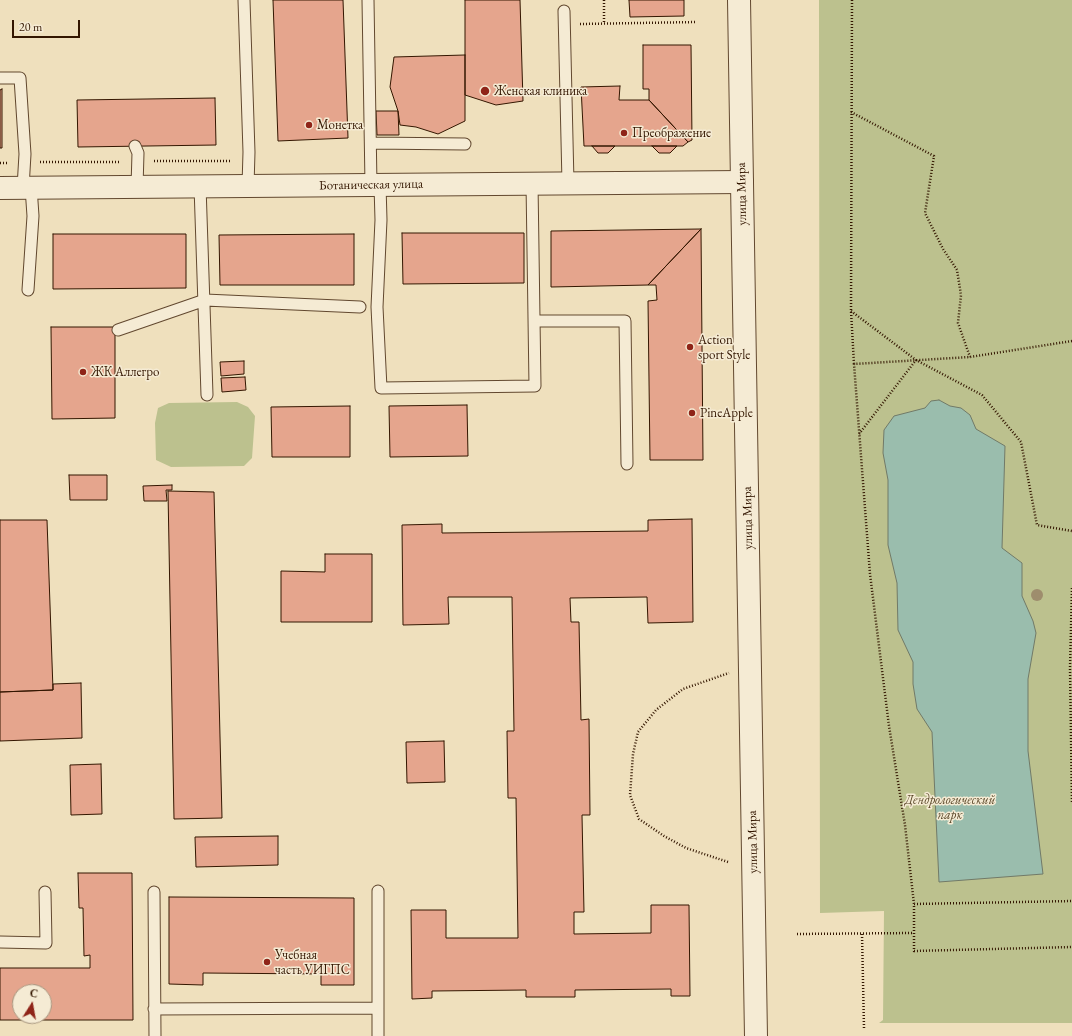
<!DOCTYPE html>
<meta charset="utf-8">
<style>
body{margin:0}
#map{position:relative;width:1072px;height:1036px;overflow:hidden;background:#efe0bd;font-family:"EB Garamond",serif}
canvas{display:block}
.north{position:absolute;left:12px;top:984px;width:40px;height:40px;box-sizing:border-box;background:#f5ebd4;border:1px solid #a7967f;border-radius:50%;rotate:11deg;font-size:11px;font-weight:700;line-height:16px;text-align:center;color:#331600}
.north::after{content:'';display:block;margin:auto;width:14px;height:18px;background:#8f2418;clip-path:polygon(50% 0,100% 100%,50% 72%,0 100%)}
.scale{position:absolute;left:12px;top:20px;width:68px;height:18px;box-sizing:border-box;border:2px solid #331600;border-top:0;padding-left:5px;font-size:12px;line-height:14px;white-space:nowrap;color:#331600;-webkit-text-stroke:3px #f5ebd4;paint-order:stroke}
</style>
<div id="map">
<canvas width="1072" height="1036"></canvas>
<div class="north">С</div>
<div class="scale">20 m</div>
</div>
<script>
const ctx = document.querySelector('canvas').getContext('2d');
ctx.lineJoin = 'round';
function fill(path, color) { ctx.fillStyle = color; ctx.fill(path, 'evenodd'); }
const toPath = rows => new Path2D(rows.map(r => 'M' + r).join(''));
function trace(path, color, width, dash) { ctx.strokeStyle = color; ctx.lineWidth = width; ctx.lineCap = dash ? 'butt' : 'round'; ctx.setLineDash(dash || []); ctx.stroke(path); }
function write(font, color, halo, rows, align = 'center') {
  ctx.font = font + ' "EB Garamond",serif'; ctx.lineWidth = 3; ctx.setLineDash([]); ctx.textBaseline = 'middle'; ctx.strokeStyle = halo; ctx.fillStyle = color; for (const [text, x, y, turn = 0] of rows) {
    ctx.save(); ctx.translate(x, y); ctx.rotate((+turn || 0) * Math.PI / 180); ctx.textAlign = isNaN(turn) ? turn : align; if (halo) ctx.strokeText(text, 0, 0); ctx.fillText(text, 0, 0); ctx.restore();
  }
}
fill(toPath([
 [819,0,1072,0,1072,1023,879,1023,883,1020,884,911,820,913],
 [237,402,248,407,255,416,252,458,244,466,171,467,156,460,155,423,158,408,169,403]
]), '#bcc18e');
const water = toPath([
 [939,400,950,406,961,408,970,415,976,429,1005,446,1002,548,1022,563,1022,596,1033,621,1036,633,1028,679,1028,751,1043,874,939,882,932,732,917,709,913,684,913,662,898,630,897,583,888,545,888,480,883,453,884,430,894,416,925,408,931,401,939,400]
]);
fill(water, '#9abdad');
trace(water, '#717a68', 1);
const building = toPath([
 [273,0,343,0,348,138,278,141,273,0],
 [465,0,520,0,523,101,496,105,465,95,465,0],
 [629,0,684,0,684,16,630,17,629,0],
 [643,45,691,45,692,140,688,142,649,100,649,89,643,89,643,45],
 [465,55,465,121,438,134,416,127,400,125,398,111,390,87,394,57,465,55],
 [620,86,619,100,649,100,688,142,683,146,584,146,581,87,620,86],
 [2,89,2,148,0,148,0,90,2,89],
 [215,98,216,145,78,147,77,100,215,98],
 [376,111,398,111,399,135,377,135,376,111],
 [592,146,615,146,608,153,598,153,592,146],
 [652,146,677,146,670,153,659,153,652,146],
 [701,229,648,285,551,287,551,231,701,229],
 [701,229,703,460,650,460,648,301,657,300,656,285,648,285,701,229],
 [402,233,524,233,524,283,403,284,402,233],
 [53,234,186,234,186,288,53,289,53,234],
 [354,234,354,285,220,285,219,235,354,234],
 [51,327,115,327,115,418,52,419,51,327],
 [244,361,244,374,221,376,220,362,244,361],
 [245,377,246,390,222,392,221,378,245,377],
 [467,405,468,456,390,457,389,406,467,405],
 [350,406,350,457,272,457,271,407,350,406],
 [69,475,107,475,107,500,70,500,69,475],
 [172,485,172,490,166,490,167,501,144,501,143,486,172,485],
 [168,491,214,492,222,818,174,819,168,491],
 [692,519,693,622,648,623,647,597,570,598,571,622,579,622,581,720,589,719,590,815,582,815,584,912,574,912,574,934,651,933,651,905,689,905,690,996,671,996,671,989,575,990,575,997,526,997,526,990,432,991,432,998,412,999,411,910,446,910,446,938,518,938,516,798,508,798,507,731,514,731,512,597,448,597,449,624,403,625,402,525,442,524,442,533,648,531,648,520,692,519],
 [0,520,47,520,53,690,0,692,0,520],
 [325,554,372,554,372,622,281,622,281,571,325,572,325,554],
 [81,683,82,738,0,741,0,692,53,690,53,684,81,683],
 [444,741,445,782,407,783,406,742,444,741],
 [101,764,102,814,71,815,70,765,101,764],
 [278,836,278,865,196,867,195,837,278,836],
 [78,873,132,873,133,1020,0,1020,0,968,90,968,90,955,84,956,83,908,79,908,78,873],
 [20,992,44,992,44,1016,20,1016,20,992],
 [169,897,354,898,354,985,321,985,321,974,203,973,203,985,169,984,169,897]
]);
fill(building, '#e5a58d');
trace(building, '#331600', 1);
const service = toPath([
 [244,0,249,152,248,186],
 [368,0,371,185],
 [564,11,568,183],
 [0,78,20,78,25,154,23,188],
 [371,143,465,144],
 [135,146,138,153,137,187],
 [380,185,381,220,377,307,381,388,535,386,532,183],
 [200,186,207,395],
 [28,290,33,216,31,187],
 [535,321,625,321,627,464],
 [118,330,205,300,360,307],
 [154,892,155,1036],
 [0,942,46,943,45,892],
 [154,1009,378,1008],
 [378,1036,378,891]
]);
const minor = toPath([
 [0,188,742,182]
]);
const tertiary = toPath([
 [739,0,756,1036]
]);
trace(service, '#62482f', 13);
trace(minor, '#62482f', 24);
trace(tertiary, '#62482f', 24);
trace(toPath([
 [604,0,604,24],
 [852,0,851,311,854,364],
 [580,24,697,22],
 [851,112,934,156,925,213,943,249,957,270,961,295,958,323,970,357],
 [154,161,231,161],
 [40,162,121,162],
 [0,163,7,163],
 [851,311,916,360,982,395,1021,442,1037,525,1072,531],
 [1072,341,970,357,854,364,870,574,889,726,905,825,914,904,914,951,1072,947],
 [859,434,916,360],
 [1072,588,1070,668,1072,803],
 [728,862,686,848,664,836,639,819,630,795,633,754,638,732,656,710,683,689,729,673],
 [914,904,1072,901],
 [797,934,914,933],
 [862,934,864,1028]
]), '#331600', 2.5, [1, 2]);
trace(service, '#f5ebd4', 11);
trace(minor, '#f5ebd4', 22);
trace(tertiary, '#f5ebd4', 22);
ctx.fillStyle = '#9e8d6d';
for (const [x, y] of [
 [1037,595]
]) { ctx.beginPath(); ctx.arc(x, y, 6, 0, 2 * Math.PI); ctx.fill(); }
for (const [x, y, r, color] of [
 [485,91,5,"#8f2418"],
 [309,125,4,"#8f2418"],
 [624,133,4,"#8f2418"],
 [690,347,4,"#8f2418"],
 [83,372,4,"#8f2418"],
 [692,413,4,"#8f2418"],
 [267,962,4,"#8f2418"]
]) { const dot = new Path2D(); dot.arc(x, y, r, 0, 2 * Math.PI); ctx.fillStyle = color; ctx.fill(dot); trace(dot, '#f5ebd4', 1.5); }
write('13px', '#331600', '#f5ebd4', [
 ["Женская клиника",494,91],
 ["Монетка",317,125],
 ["Преображение",632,133],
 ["Action",698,340],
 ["sport Style",698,355],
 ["ЖК Аллегро",91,372],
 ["PineApple",700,413],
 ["Учебная",275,955],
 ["часть УИГПС",275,970]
], 'left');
write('13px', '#331600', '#f5ebd4', [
 ["Ботаническая улица",371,185,-1],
 ["улица Мира",742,194,-91],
 ["улица Мира",748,518,-91],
 ["улица Мира",753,842,-91]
]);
write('italic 13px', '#5c492b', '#f5ebd4', [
 ["Дендрологический",950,800],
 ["парк",950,815]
]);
</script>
